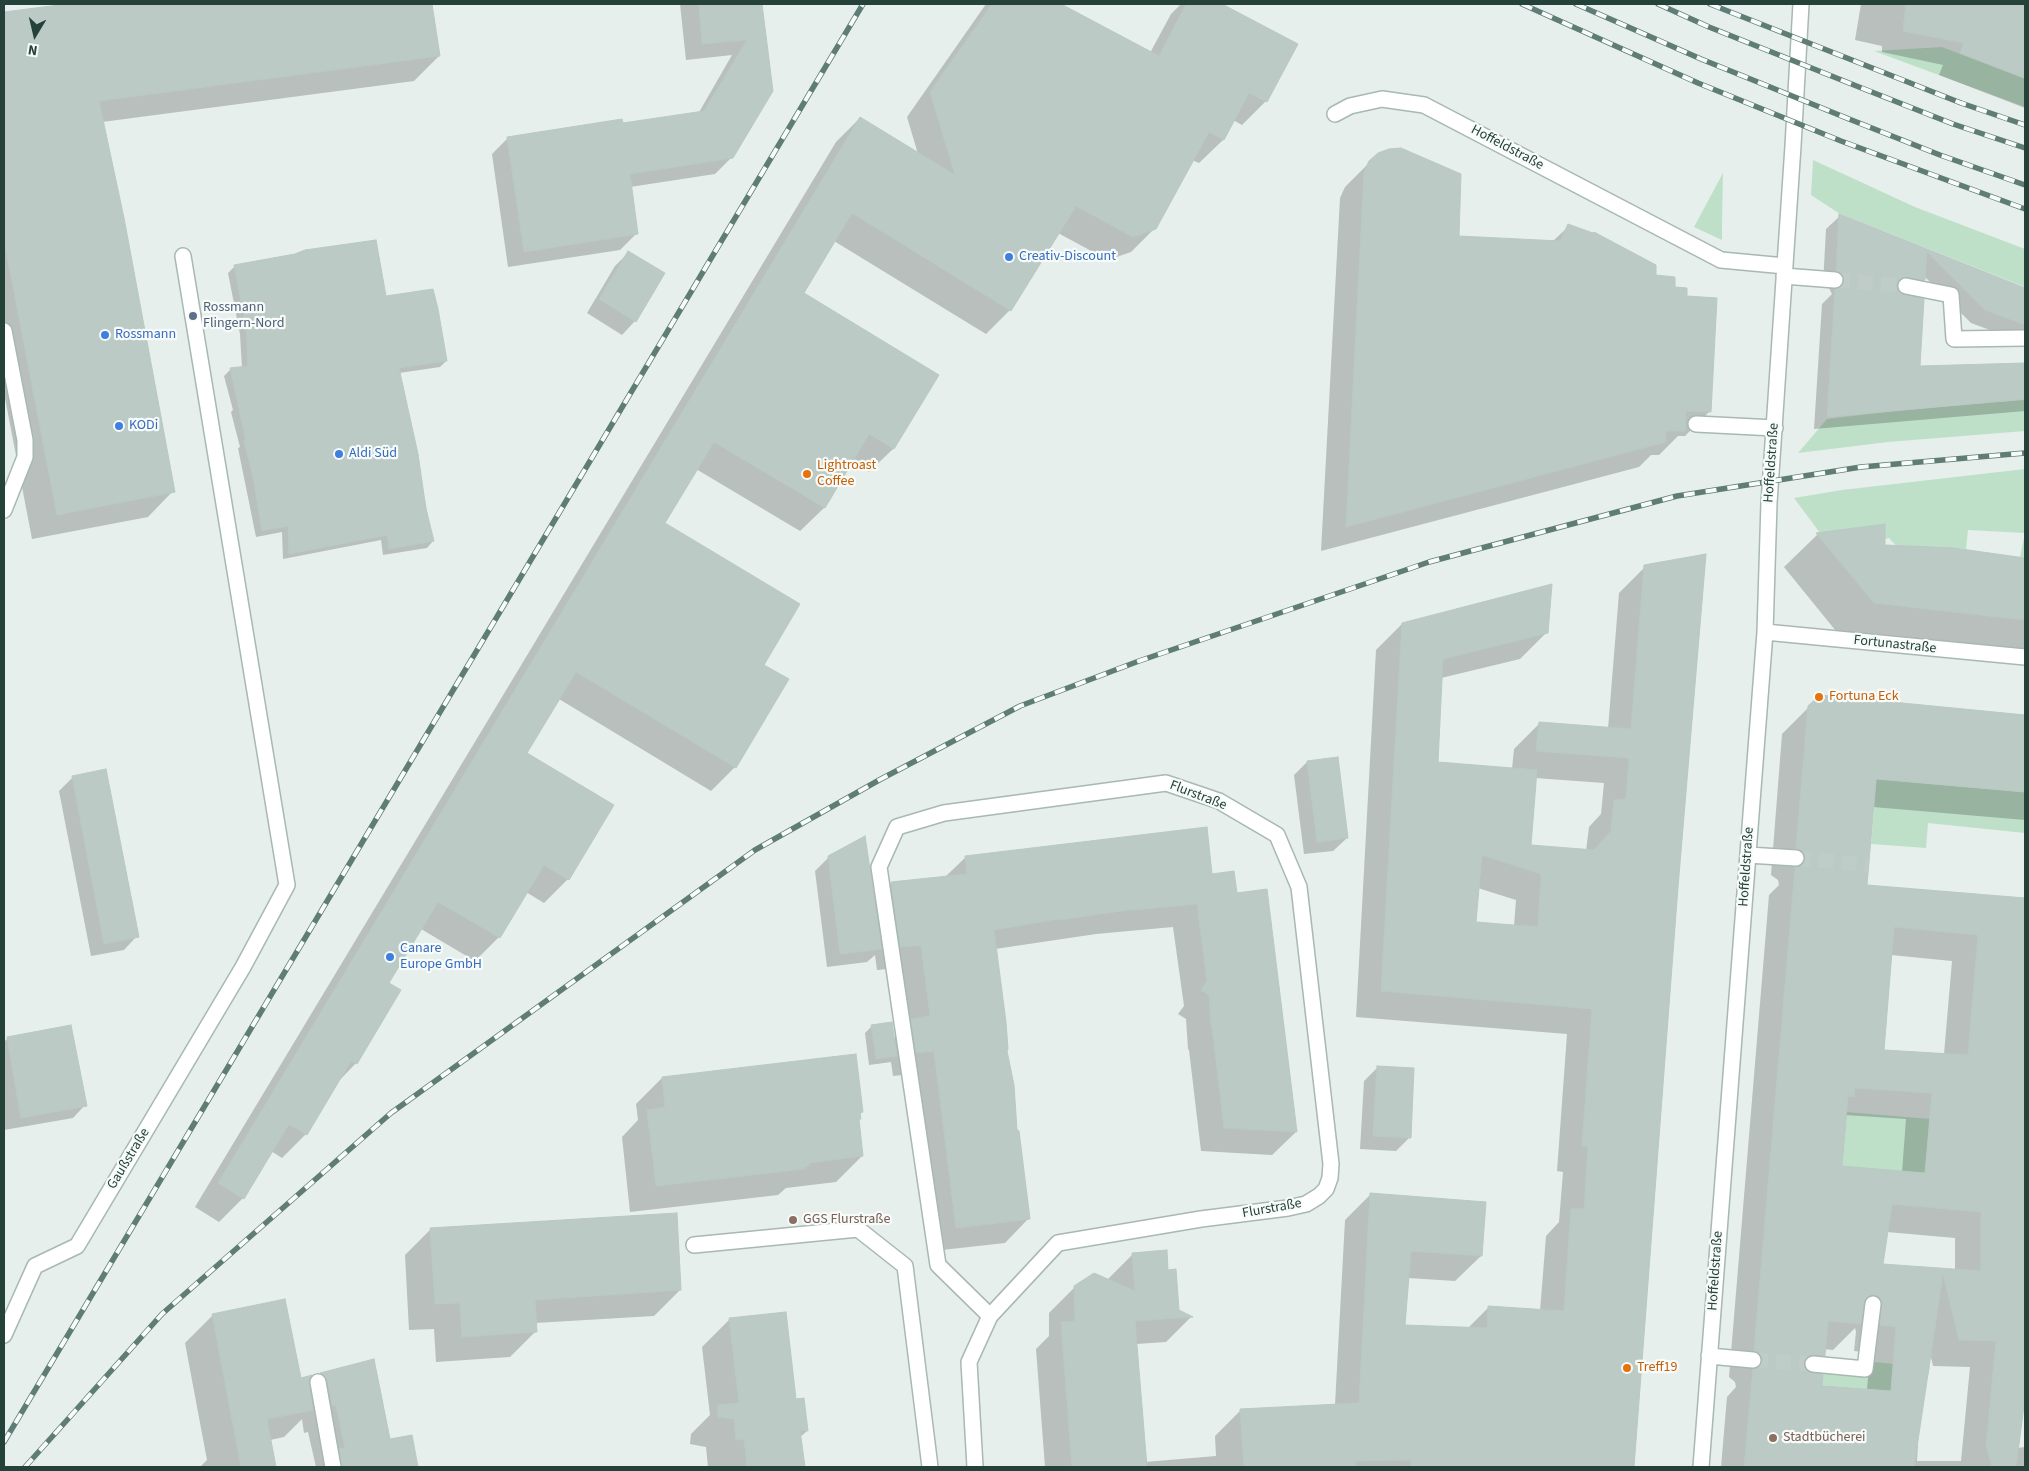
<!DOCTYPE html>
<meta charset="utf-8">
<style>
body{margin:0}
#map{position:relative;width:2029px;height:1471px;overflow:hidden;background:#e6efeb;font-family:"Source Sans 3",sans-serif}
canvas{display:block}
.frame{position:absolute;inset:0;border:5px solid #24423a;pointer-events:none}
.north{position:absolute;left:10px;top:10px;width:50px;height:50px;-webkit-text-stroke:4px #f7fbf9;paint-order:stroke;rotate:189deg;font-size:14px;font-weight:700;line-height:20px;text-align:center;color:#24423a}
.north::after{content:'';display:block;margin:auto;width:18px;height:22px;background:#24423a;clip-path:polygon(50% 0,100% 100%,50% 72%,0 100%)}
</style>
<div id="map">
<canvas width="2029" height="1471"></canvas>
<div class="frame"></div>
<div class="north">N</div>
</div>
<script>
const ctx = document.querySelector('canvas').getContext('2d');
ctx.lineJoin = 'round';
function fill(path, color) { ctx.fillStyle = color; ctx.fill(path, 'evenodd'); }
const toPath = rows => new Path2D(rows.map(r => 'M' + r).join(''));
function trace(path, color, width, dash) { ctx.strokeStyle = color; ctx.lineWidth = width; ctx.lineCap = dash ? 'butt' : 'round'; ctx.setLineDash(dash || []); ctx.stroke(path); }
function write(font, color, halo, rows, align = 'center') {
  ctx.font = font + ' "Source Sans 3",sans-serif'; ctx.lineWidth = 4.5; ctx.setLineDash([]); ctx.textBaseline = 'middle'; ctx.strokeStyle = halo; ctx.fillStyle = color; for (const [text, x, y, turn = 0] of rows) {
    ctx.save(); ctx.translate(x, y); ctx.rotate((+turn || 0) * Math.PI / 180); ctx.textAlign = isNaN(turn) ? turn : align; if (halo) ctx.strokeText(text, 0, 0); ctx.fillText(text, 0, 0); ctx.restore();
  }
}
fill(toPath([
 [1942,47,2025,79,2025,107,1874,51],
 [1813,160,1915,207,2025,249,2025,287,1840,214,1811,195],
 [1723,173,1722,224,1722,240,1694,227],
 [2025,400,2025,431,1888,442,1798,453,1827,419,1912,409],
 [2025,469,2025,558,2020,557,2025,533,1968,530,1966,549,1925,547,1900,550,1889,538,1885,539,1884,524,1820,533,1794,498,1842,490],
 [1877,773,1922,783,2025,792,2025,833,1928,823,1926,848,1871,844],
 [1846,1112,1930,1119,1925,1173,1842,1166],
 [1814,1356,1894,1364,1930,1367,1927,1380,1892,1376,1891,1391,1836,1387,1834,1414,1822,1395,1823,1373,1812,1372]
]), '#bfe0c8');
fill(toPath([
 [76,4,431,4,439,56,414,81,102,122,173,491,148,517,32,539,4,393,4,14],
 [680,4,761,4,772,90,732,157,715,174,630,187,636,234,620,250,508,267,492,154,508,138,698,114,732,55,686,60],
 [986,4,1058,4,1150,53,1171,14,1181,4,1219,4,1296,44,1266,101,1242,125,1233,120,1223,140,1199,163,1192,160,1155,228,1131,252,1108,260,1058,233,1010,310,986,334,834,241,802,294,937,376,893,449,869,472,852,462,824,508,800,531,696,469,664,524,762,665,735,767,711,791,559,699,526,753,568,879,544,903,526,892,499,937,475,961,421,929,388,983,356,1063,336,1084,306,1134,282,1158,271,1151,243,1198,219,1222,195,1207,836,142,860,118,918,154,907,117],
 [1861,4,2025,4,2025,108,1939,75,1943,65,1882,52,1882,46,1855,40],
 [1370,162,1458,237,1553,241,1569,226,1674,288,1710,411,1685,436,1678,436,1659,455,1651,455,1639,467,1321,551,1340,198,1345,187],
 [1840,216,2025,289,2025,343,1971,323,1924,276,1924,280,1911,293,1898,291,1919,367,2025,364,2025,411,1814,429,1822,304,1832,294,1828,286,1823,284,1826,229],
 [629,252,635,321,622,335,587,313,615,266],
 [296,256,385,297,446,361,440,367,399,373,433,541,427,548,383,555,381,540,283,559,282,532,256,537,238,448,240,447,231,412,233,410,224,376,231,369,242,368,240,334,228,273,234,267],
 [1883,525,1884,546,1954,550,2024,558,2025,553,2025,655,1840,636,1784,567,1817,535],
 [1704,555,1632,1467,1045,1467,1036,1349,1049,1336,1049,1313,1075,1287,1107,1280,1133,1254,1167,1271,1178,1311,1191,1317,1166,1342,1136,1344,1145,1462,1216,1456,1215,1436,1241,1410,1335,1405,1345,1220,1371,1194,1481,1256,1455,1281,1408,1278,1404,1326,1468,1328,1489,1307,1540,1311,1546,1236,1559,1222,1563,1172,1557,1171,1567,1034,1356,1017,1376,650,1402,624,1546,633,1520,659,1441,678,1437,763,1512,769,1514,749,1540,723,1608,729,1619,593,1645,567],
 [1535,778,1604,783,1601,814,1589,827,1586,851,1530,846],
 [1478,888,1516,900,1514,926,1475,923],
 [1820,696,2025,717,2025,820,1873,807,1866,886,2025,900,2025,1398,2017,1448,2025,1447,2025,1467,1721,1467,1727,1397,1736,1387,1735,1382,1729,1377,1769,895,1779,885,1778,880,1771,875,1782,734],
 [1891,955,1952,961,1944,1054,1883,1051],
 [1845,1115,1906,1119,1902,1172,1840,1167],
 [1887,1232,1955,1238,1955,1270,1881,1265],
 [1855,1328,1856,1332,1854,1351,1870,1353,1867,1390,1821,1387,1807,1371,1824,1355,1824,1349,1833,1350],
 [1930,1353,1933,1366,1970,1367,1961,1461,1917,1461,1918,1444,1916,1444],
 [1307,762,1347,838,1333,851,1304,854,1294,775],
 [73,777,137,936,124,950,91,956,59,791],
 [829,857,873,902,891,884,945,877,966,857,1211,875,1236,894,1296,1132,1272,1155,1201,1151,1189,1050,1188,1049,1186,1019,1178,1014,1184,1006,1173,927,1096,934,995,949,1005,1051,1028,1219,1005,1243,933,1251,911,1074,893,1076,891,1062,869,1065,865,1033,871,1027,894,1038,905,1027,898,968,877,970,875,955,867,962,827,967,815,871],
 [7,1039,85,1105,73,1118,4,1130,4,1042],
 [1378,1067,1409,1138,1396,1151,1360,1149,1364,1081],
 [662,1078,861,1112,858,1121,862,1156,836,1182,786,1188,778,1195,630,1212,622,1137,638,1120,636,1104],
 [431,1229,680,1290,654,1316,535,1323,536,1331,510,1357,436,1362,434,1329,409,1330,405,1255],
 [213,1315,308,1387,321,1374,373,1361,389,1440,411,1436,417,1467,316,1467,308,1432,304,1433,302,1419,284,1437,270,1440,275,1467,200,1467,207,1460,185,1343],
 [730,1319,795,1400,807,1431,800,1437,803,1467,708,1467,706,1447,690,1444,691,1434,710,1415,702,1347]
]), '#0003');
const building = toPath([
 [67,4,432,4,440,56,99,101,124,218,175,492,57,515,4,240,4,12,67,4],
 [699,4,762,4,773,91,733,158,630,174,638,234,524,252,507,137,622,119,623,123,704,111,747,40,702,44,699,4],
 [992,4,1061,4,1159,56,1186,4,1222,4,1298,44,1267,102,1249,93,1224,140,1209,132,1156,229,1133,237,1076,206,1011,311,852,213,804,293,939,375,894,449,869,434,825,508,714,442,665,523,800,604,764,665,789,679,736,768,576,672,527,753,614,805,569,880,544,865,500,938,438,902,389,983,401,990,357,1064,351,1061,307,1135,289,1124,244,1199,218,1183,860,117,955,175,930,92,992,4],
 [1906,4,2025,4,2025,78,1960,53,1964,43,1903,31,1906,4],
 [1401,148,1461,174,1459,236,1560,241,1568,224,1593,233,1594,232,1656,265,1656,275,1675,277,1675,287,1687,288,1687,296,1717,298,1711,412,1686,411,1685,431,1666,431,1666,442,1346,527,1364,172,1369,161,1378,153,1389,149,1401,148],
 [1839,214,2025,288,2025,325,1985,310,1927,252,1925,280,1903,277,1899,280,1897,285,1900,293,1924,299,1920,366,2025,363,2025,399,1827,417,1835,289,1842,286,1844,280,1841,273,1836,271,1839,214],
 [376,240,386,296,433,289,438,309,447,361,399,368,418,454,426,509,434,541,389,549,387,535,289,554,288,526,262,531,253,477,244,441,246,441,230,368,248,366,246,327,234,265,295,254,305,250,376,240],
 [628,251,665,273,636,322,599,299,628,251],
 [1885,524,1885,545,1954,548,2025,558,2025,620,1874,603,1816,533,1885,524],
 [1706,554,1678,887,1634,1467,1411,1467,1411,1460,1356,1461,1355,1467,1244,1467,1240,1409,1359,1403,1370,1193,1486,1202,1482,1256,1411,1251,1405,1325,1487,1328,1488,1306,1564,1311,1571,1209,1584,1209,1588,1146,1582,1146,1592,1009,1381,991,1402,623,1552,584,1548,633,1443,659,1438,762,1537,770,1531,845,1594,850,1611,831,1614,800,1626,799,1629,758,1536,751,1539,722,1631,729,1644,565,1706,554],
 [1482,855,1541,874,1538,927,1476,922,1482,855],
 [1820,695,2025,715,2025,792,1876,779,1867,885,2025,898,2025,1398,2016,1467,1992,1467,1986,1446,1996,1341,1959,1340,1943,1274,1914,1467,1744,1467,1753,1369,1760,1366,1762,1360,1761,1356,1754,1351,1795,867,1801,866,1805,859,1804,853,1796,849,1808,706,1820,695],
 [1894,927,1978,935,1968,1055,1884,1050,1894,927],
 [1855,1088,1932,1093,1925,1173,1842,1166,1848,1096,1854,1097,1855,1088],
 [1892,1204,1981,1212,1981,1271,1883,1264,1892,1204],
 [1870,1295,1878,1296,1882,1301,1880,1325,1896,1327,1891,1391,1822,1386,1823,1374,1807,1371,1804,1367,1805,1359,1813,1355,1825,1356,1828,1321,1861,1324,1864,1302,1870,1295],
 [1338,757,1348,838,1317,842,1307,761,1338,757],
 [106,769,139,937,104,944,72,776,106,769],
 [1207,827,1212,874,1234,871,1237,893,1267,889,1297,1132,1224,1128,1212,1027,1211,1025,1209,995,1201,990,1207,981,1197,904,1121,911,1060,920,1058,919,994,930,1006,1022,1008,1049,1007,1051,1014,1085,1017,1130,1019,1131,1030,1219,956,1228,934,1051,916,1053,911,1019,930,1016,921,945,900,947,891,882,967,874,965,856,1207,827],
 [865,836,882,949,840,954,828,856,865,836],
 [892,1022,897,1056,876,1059,871,1025,892,1022],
 [71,1025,87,1106,21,1118,7,1037,71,1025],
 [856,1054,863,1112,860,1113,861,1119,859,1119,863,1156,809,1163,809,1166,805,1167,805,1169,656,1186,647,1110,665,1107,662,1077,856,1054],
 [1377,1066,1414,1068,1411,1138,1373,1136,1377,1066],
 [677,1213,681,1290,535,1300,537,1332,462,1337,460,1303,435,1304,430,1228,677,1213],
 [1167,1250,1168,1270,1176,1269,1179,1310,1193,1317,1135,1321,1147,1467,1072,1467,1061,1322,1075,1321,1074,1286,1094,1273,1135,1291,1132,1253,1167,1250],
 [285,1299,301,1378,312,1375,309,1384,313,1410,267,1419,276,1467,241,1467,212,1314,285,1299],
 [786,1312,796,1399,804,1398,808,1431,800,1430,805,1467,747,1467,744,1439,736,1440,734,1419,718,1417,718,1405,739,1403,729,1318,786,1312],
 [374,1359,390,1439,412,1435,418,1467,342,1467,339,1449,345,1448,336,1405,332,1406,327,1380,320,1373,374,1359]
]);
fill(building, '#bbcac4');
trace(building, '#b8c9c2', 1);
trace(toPath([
 [1835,280,1906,286],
 [1796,858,1869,865],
 [1753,1360,1813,1364]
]), '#bfccc8', 15, [15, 8]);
const minor = toPath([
 [1335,114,1350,106,1382,99,1424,105,1721,260,1785,266],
 [1784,276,1835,280],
 [1906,286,1951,295,1954,339,2025,338],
 [4,331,25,440,25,457,4,510],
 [1696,424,1775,428],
 [1765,632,2025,657],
 [1748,855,1796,858],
 [694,1245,858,1229,905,1266,930,1467],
 [4,1335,35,1266,77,1246,243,967,287,885,183,256],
 [1709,1356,1753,1360],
 [1813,1364,1865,1369,1873,1304],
 [318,1382,333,1467],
 [975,1467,969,1362,990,1316,1058,1243,1201,1219,1288,1208,1306,1204,1319,1196,1326,1189,1330,1178,1331,1164,1299,887,1277,835,1219,801,1166,783,944,813,897,827,879,867,938,1265,990,1316],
 [1701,1467,1765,632,1769,503,1793,146,1801,4]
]);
trace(minor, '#a8b8b2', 18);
trace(minor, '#fff', 15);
const rail = toPath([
 [1522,4,1698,83,1841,141,2025,209],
 [1576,4,1701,59,1849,119,1940,155,2025,185],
 [1658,4,1709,27,1859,87,1953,124,2025,148],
 [1710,4,1961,103,2025,125],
 [4,1442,863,4],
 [25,1467,162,1314,391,1113,755,850,881,779,1020,706,1139,661,1429,562,1677,496,1861,467,2025,453]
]);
trace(rail, '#5f7d75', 5.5);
trace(rail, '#f7fbf9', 4, [11]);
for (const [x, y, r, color] of [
 [1009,257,5,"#3f7fe0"],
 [193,316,5,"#5c6f8a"],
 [105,335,5,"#3f7fe0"],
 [119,426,5,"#3f7fe0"],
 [339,454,5,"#3f7fe0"],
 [807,474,5,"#e8710a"],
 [1819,697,5,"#e8710a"],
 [390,957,5,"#3f7fe0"],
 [793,1220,5,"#8d6e63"],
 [1627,1368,5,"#e8710a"],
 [1773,1438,5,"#8d6e63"]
]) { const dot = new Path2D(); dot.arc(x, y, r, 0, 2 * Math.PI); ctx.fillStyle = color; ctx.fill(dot); trace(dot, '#f7fbf9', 2); }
write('14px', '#24423a', '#f7fbf9', [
 ["Hoffeldstraße",1507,148,28],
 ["Hoffeldstraße",1772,463,-86],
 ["Fortunastraße",1895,645,6],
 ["Flurstraße",1198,796,21],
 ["Hoffeldstraße",1747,867,-86],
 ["Gaußstraße",129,1159,-59],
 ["Flurstraße",1272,1209,-10],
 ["Hoffeldstraße",1716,1271,-86]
]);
write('14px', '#366cbe', '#f7fbf9', [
 ["Creativ-Discount",1019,257],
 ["Rossmann",115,335],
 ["KODi",129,426],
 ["Aldi Süd",349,454],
 ["Canare",400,949],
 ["Europe GmbH",400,965]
], 'left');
write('14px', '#4e5e75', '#f7fbf9', [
 ["Rossmann",203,308],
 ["Flingern-Nord",203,324]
], 'left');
write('14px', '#c56008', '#f7fbf9', [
 ["Lightroast",817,466],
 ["Coffee",817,482],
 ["Fortuna Eck",1829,697],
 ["Treff19",1637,1368]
], 'left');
write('14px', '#785e54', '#f7fbf9', [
 ["GGS Flurstraße",803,1220],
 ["Stadtbücherei",1783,1438]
], 'left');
</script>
